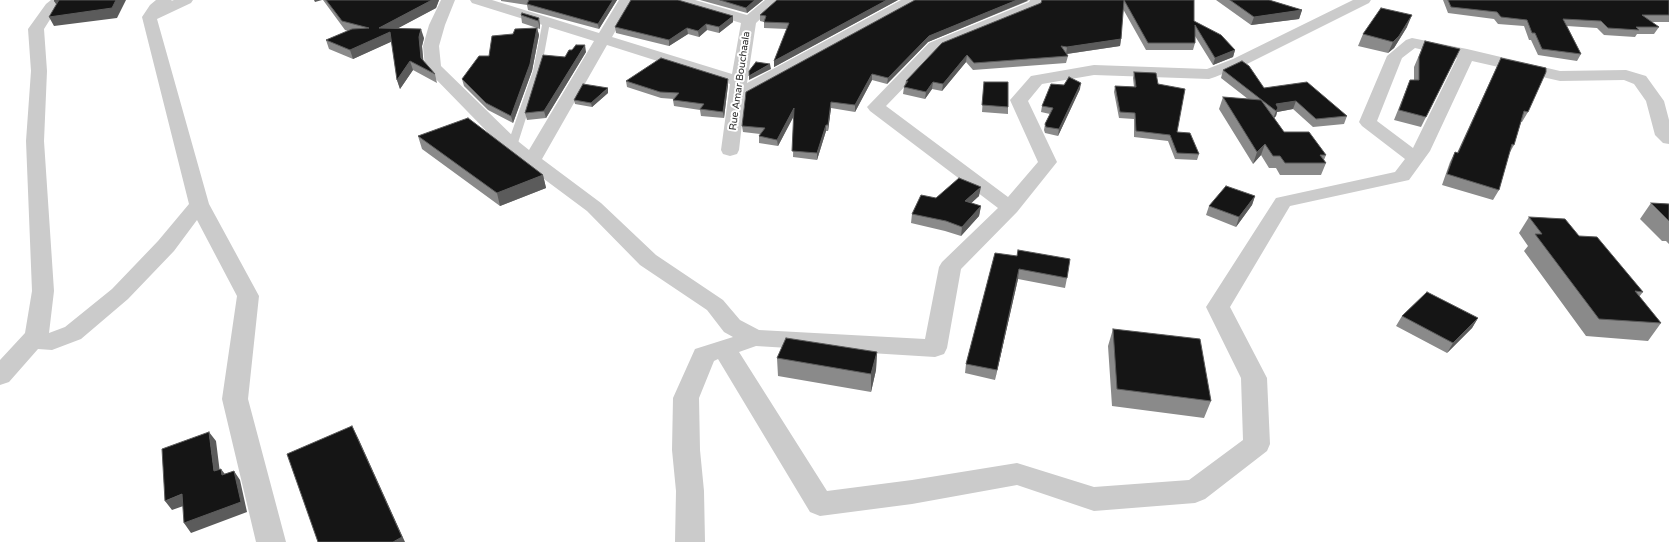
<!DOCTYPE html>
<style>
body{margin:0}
canvas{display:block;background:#fff}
</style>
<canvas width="1669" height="542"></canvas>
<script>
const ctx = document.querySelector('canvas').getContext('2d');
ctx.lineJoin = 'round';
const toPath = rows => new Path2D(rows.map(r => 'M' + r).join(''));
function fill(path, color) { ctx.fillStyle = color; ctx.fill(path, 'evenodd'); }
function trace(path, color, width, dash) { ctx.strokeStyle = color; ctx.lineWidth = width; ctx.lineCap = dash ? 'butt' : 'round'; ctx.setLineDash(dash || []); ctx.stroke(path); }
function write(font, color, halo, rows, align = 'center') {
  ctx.font = font + ' "Varela Round",sans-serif'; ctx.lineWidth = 4; ctx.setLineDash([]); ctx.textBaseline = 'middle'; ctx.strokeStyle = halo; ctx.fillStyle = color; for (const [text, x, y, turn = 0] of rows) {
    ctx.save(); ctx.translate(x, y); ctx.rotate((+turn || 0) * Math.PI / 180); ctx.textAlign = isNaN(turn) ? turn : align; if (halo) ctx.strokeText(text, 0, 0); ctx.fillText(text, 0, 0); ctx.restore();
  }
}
fill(toPath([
 [543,20,546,20,550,22,541,71,517,146,512,149,509,148,507,146,533,71,543,20]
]), '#cbcbcb');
fill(toPath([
 [51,0,67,0,56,10,44,29,47,71,44,141,54,291,49,333,65,327,112,289,158,241,189,204,142,17,150,5,156,0,172,0,171,1,174,0,193,0,191,3,157,19,209,204,259,296,248,399,286,542,256,542,222,399,237,296,197,220,174,251,128,299,81,339,52,350,38,349,9,382,0,385,0,360,25,333,32,291,26,141,31,71,28,29,46,4,51,0],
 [441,0,455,0,445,25,439,46,441,66,519,142,529,150,594,41,472,3,470,0,492,0,599,33,619,0,633,0,612,37,732,74,741,23,675,3,673,0,695,0,747,15,765,0,781,0,756,23,747,83,901,0,919,0,917,3,745,97,739,150,737,154,730,156,723,154,721,150,730,84,607,45,542,159,601,203,656,255,723,300,740,320,759,330,925,339,939,267,942,262,998,208,870,111,867,107,929,43,1029,2,1030,0,1044,0,1039,8,941,49,886,106,1008,197,1038,162,1010,100,1031,76,1094,65,1207,69,1233,59,1353,0,1371,0,1369,3,1245,65,1215,77,1209,79,1094,75,1042,84,1028,101,1057,162,1017,212,961,269,947,348,944,354,935,357,756,346,739,352,827,491,912,480,1017,463,1094,487,1189,480,1243,440,1241,378,1206,307,1276,198,1395,172,1405,159,1362,126,1359,122,1387,56,1406,40,1412,38,1467,49,1560,71,1626,70,1646,76,1664,101,1669,120,1669,144,1663,143,1655,135,1646,101,1634,84,1624,80,1560,81,1472,61,1430,151,1409,180,1290,206,1230,307,1267,378,1270,444,1267,451,1205,499,1195,503,1094,511,1017,485,912,504,820,516,810,512,718,359,714,361,699,398,700,450,704,491,705,542,675,542,676,491,672,450,673,398,695,349,733,337,724,332,707,310,640,265,587,211,505,150,427,70,425,67,423,46,429,25,441,0],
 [1415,48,1457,58,1413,148,1377,121,1402,58,1415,48]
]), '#cbcbcb');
fill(toPath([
 [323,0,439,0,436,8,398,28,424,38,422,46,423,61,435,74,437,83,413,70,400,89,397,80,392,41,353,59,329,49,326,40,348,31,345,30],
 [501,0,617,0,599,29,528,10,527,5,501,1],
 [700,0,763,0,747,13],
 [898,0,774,67,774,61,787,29,764,28,764,22,760,21,760,15],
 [915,0,1028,1,928,42,887,84,872,80,855,112,831,108,828,131,826,131,817,160,793,157,794,115,778,146,759,143,759,136,760,134,743,132,742,126],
 [1194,0,1194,21,1235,50,1233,57,1213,65,1195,36,1195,43,1193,50,1146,50,1123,9,1121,39,1120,46,1067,54,1068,56,1066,63,973,70,966,62,942,91,932,89,925,99,903,94,904,87,906,81,1041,3],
 [1216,0,1269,0,1302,10,1299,19,1251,25],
 [1443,0,1669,0,1669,22,1651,22,1659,27,1654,34,1637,34,1635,37,1604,35,1597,28,1567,26,1581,54,1577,61,1538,55,1531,40,1529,40,1524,26,1498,24,1494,19,1448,13],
 [521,15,539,18,540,26,540,29,522,23],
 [733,16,733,22,719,33,707,30,699,37,688,34,669,46,616,33,615,27],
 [1407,27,1394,48,1388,53,1358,46,1363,34],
 [537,28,539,35,532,71,513,123,488,110,464,86,462,79,489,56,513,34],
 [1425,41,1460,49,1421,127,1394,120,1410,80,1414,80,1414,67],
 [586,52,546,118,527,120,525,113,565,57],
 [1501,58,1528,112,1522,122,1521,122,1514,145,1509,154,1499,190,1493,200,1442,185,1450,162,1455,152,1457,153],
 [1223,70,1264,88,1347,116,1344,124,1313,127,1293,109,1277,112,1276,116,1274,118,1284,132,1326,155,1324,160,1326,163,1321,175,1280,175,1276,168,1269,168,1261,155,1253,164,1219,109,1223,97,1248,99,1221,78],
 [1134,72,1158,84,1177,132,1199,154,1197,160,1175,159,1168,141,1134,137,1134,119,1119,118,1114,92,1115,86,1134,87,1133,78],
 [626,81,728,85,724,118,701,116,700,110,674,106,673,100,674,99,661,98,627,87],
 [984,82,1008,107,1008,114,982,112],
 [1080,89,1058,136,1045,133,1044,130,1045,124,1050,114,1041,112,1042,106],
 [608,93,592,107,575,104,574,100],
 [418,136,543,175,546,188,500,206,422,149],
 [979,196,971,203,981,206,979,216,961,236,945,231,911,223,912,214,936,198],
 [1255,196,1252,205,1236,227,1206,215,1209,206],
 [1651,203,1669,204,1669,244,1666,241,1662,241,1640,219],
 [1529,217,1579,236,1643,292,1639,297,1661,323,1648,341,1586,336,1524,251,1528,246,1519,233],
 [995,253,1067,278,1065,288,1018,279,995,380,965,373,966,364],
 [1402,316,1478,318,1472,328,1447,353,1396,326],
 [1113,329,1211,401,1204,418,1112,406,1108,346],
 [877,352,876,370,871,392,778,376,777,358]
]), '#8a8a8a');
fill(toPath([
 [59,0,60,10,54,1],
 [116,0,126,0,117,18,54,26,49,17],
 [314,0,322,0,315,2],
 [432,0,439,0,436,8,391,32,393,41,353,59,350,50,379,28],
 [613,0,617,0,599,29,598,24],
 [755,0,763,0,747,13,746,8],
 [887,0,898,0,774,67,774,61],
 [1017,0,1029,0,928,42,887,84,888,78,929,36],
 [1302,10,1299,19,1251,25,1254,17],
 [1412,15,1407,27,1394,48,1388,53,1393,42],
 [733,16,733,22,719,33,719,27],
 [539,18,540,26,540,29,538,21],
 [706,24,707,30,699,37,698,31],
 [537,28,539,35,532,71,513,123,511,116],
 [687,28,688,34,669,46,669,40],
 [421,29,424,38,422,46,424,67,421,58,419,37],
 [1121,39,1120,46,1066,54,1067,47],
 [585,45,586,52,546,118,544,111],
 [1235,50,1233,57,1213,65,1215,58],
 [967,55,966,62,942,91,943,84],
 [410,61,413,70,400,89,397,80],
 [770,64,771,69,749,80,749,76],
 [872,74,872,80,855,112,855,105],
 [728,79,728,85,724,118,723,112],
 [933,82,932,89,925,99,926,92],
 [1081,83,1080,89,1058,136,1059,129],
 [608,88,608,93,592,107,591,103],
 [1296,101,1293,109,1277,112,1276,116,1273,119,1276,111,1276,104],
 [831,102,831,108,828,131,828,125],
 [794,108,795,114,778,146,777,140],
 [826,125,826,131,817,160,817,153],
 [1265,144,1261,155,1253,164,1257,152],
 [543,175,546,188,500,206,497,193],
 [981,187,979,196,964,210,965,201],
 [1255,196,1252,205,1236,227,1239,217],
 [981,206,979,216,961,236,962,227],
 [1019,269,1018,279,995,380,997,370],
 [1478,318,1472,328,1447,353,1453,343],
 [877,352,876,370,871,392,871,374],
 [352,426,359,440,405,542,393,542],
 [209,432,216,441,221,481,214,471],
 [221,469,228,478,222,475],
 [234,471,240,480,247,512,191,533,184,523],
 [182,494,189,504,172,510,165,501]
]), '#5b5b5b');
const building = toPath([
 [55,0,116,0,112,8,49,17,59,0,54,1,55,0],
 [326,0,432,0,379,28,421,29,419,37,421,58,435,74,410,61,397,80,390,32,350,50,326,40,352,29,369,28,342,21,326,0],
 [529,0,613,0,598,24,527,4,529,0],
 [631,0,678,0,733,16,719,27,706,24,698,31,687,28,669,40,615,27,631,0],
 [720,0,755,0,746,8,720,0],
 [777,0,887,0,774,61,789,23,764,22,766,16,760,15,777,0],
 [915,0,1017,0,929,36,888,78,872,74,855,105,831,102,828,125,826,125,817,153,792,151,794,108,777,140,759,136,765,128,742,126,746,92,915,0],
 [1042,0,1194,0,1194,21,1221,35,1235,50,1215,58,1195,25,1195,43,1148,43,1124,0,1121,39,1067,47,1061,46,1068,56,974,63,967,55,943,84,933,82,926,92,904,87,908,81,906,81,942,43,1041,3,1042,0],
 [1230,0,1269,0,1302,10,1254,17,1230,0],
 [1448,0,1669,0,1669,15,1642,15,1659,27,1636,27,1639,30,1608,28,1601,21,1563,19,1581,54,1542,49,1535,33,1532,33,1527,20,1501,17,1497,12,1451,7,1448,0],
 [1381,8,1412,15,1399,36,1393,42,1363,34,1381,8],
 [522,13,539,18,538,21,521,15,522,13],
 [537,28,530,64,511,116,486,103,462,79,479,56,489,56,492,36,513,34,515,29,537,28],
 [1425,41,1460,49,1426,117,1399,110,1410,80,1419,80,1419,57,1425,41],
 [576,45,585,45,544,111,525,113,543,55,565,57,569,50,572,50,576,45],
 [661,58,728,79,723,112,700,109,704,104,673,100,679,93,660,92,626,81,661,58],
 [1501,58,1546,68,1546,72,1528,112,1524,111,1514,145,1512,144,1499,190,1447,174,1455,152,1458,153,1501,58],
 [1242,61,1249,66,1264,88,1307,82,1347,116,1316,119,1296,101,1276,104,1278,108,1276,111,1223,70,1242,61],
 [756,62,770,64,749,76,749,71,756,62],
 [1134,72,1156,73,1158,84,1185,89,1177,132,1190,133,1199,154,1177,153,1170,135,1136,131,1135,113,1120,112,1115,86,1136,87,1134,72],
 [1069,77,1081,83,1059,129,1046,127,1045,124,1053,108,1042,106,1051,84,1064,85,1069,77],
 [984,82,1008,82,1008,107,982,105,984,82],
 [583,84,608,88,591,103,574,100,583,84],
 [1223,97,1261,100,1284,132,1309,132,1326,155,1320,155,1326,163,1285,163,1280,156,1273,156,1265,144,1257,152,1223,97],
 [468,118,543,175,497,193,418,136,468,118],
 [959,178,981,187,965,201,981,206,962,227,946,221,912,214,921,195,936,198,959,178],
 [1226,186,1255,196,1239,217,1209,206,1226,186],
 [1651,203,1669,204,1669,221,1651,203],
 [1529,217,1565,219,1579,236,1597,237,1643,292,1635,291,1661,323,1599,319,1535,234,1542,234,1529,217],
 [1018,250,1070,259,1067,278,1019,269,997,370,966,364,995,253,1017,256,1018,250],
 [1427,292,1478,318,1453,343,1402,316,1427,292],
 [1113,329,1200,339,1211,401,1117,389,1113,329],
 [786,338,877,352,871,374,777,358,786,338],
 [352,426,402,537,393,542,318,542,287,454,352,426],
 [209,432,214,471,221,469,222,475,234,471,241,502,184,523,182,494,165,501,162,449,209,432]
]);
fill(building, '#151515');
trace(building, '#5b5b5b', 1);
write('10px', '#2e2e2e', '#fff', [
 ["Rue Amar Bouchaala",740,81,-82]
]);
</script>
